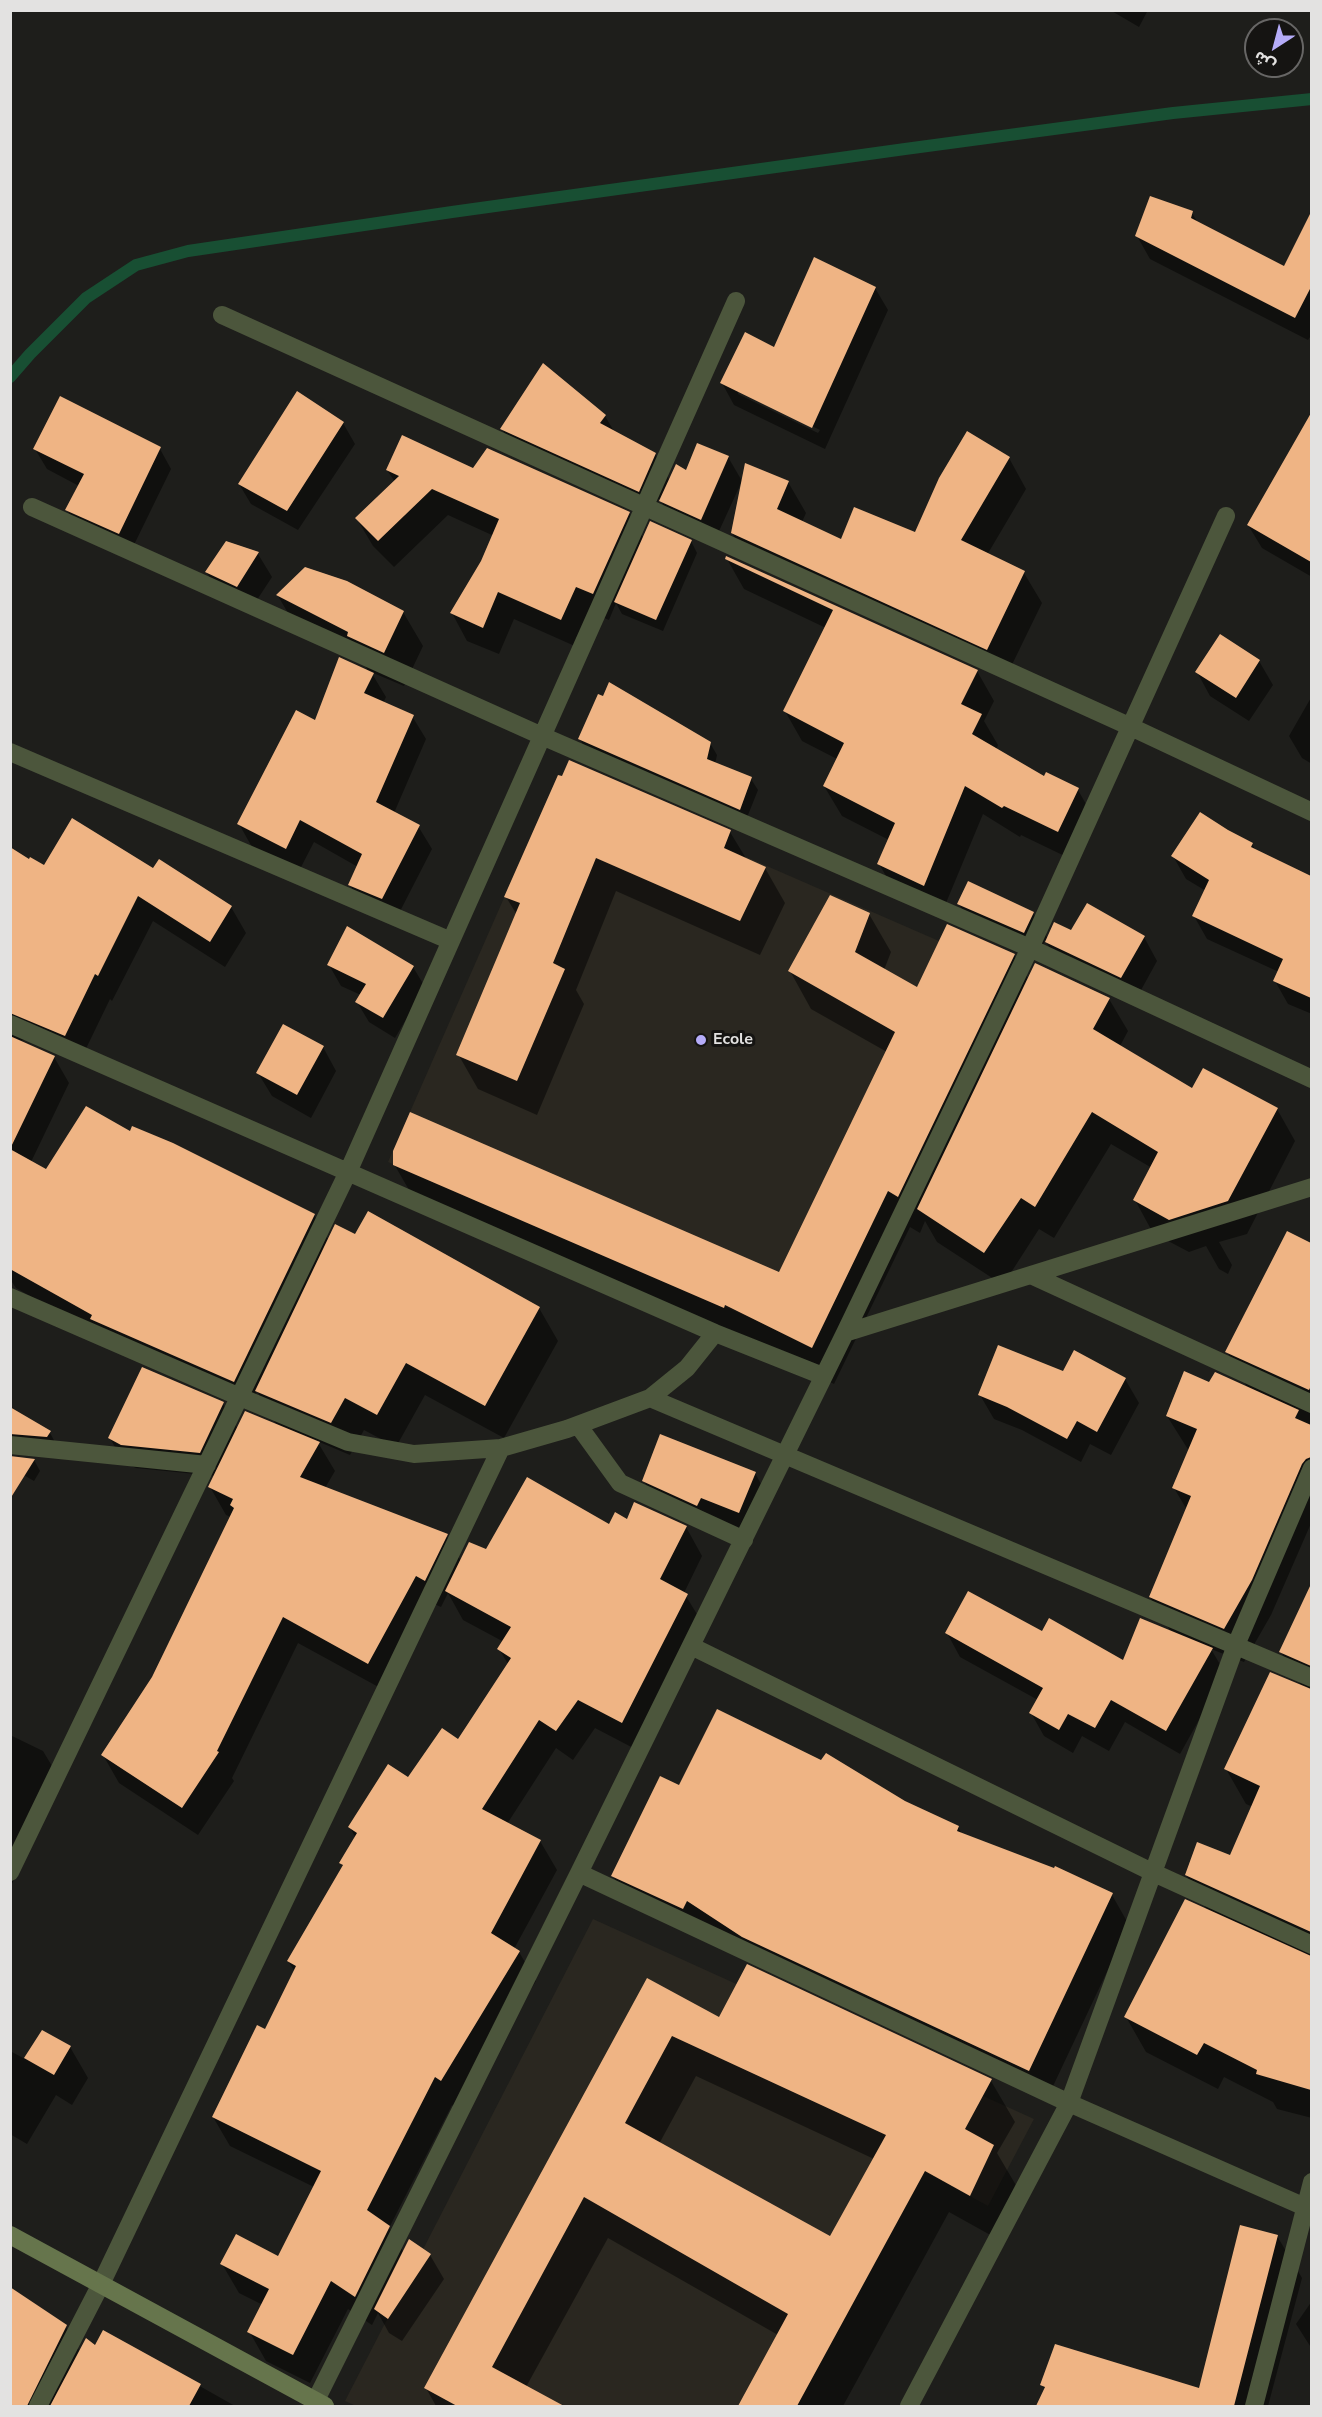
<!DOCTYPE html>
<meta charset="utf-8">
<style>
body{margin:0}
#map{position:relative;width:1322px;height:2417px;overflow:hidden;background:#1e1e1b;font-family:"Nunito Sans","Noto Sans Arabic",sans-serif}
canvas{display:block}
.frame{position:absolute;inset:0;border:12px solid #e3e2e1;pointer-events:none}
.north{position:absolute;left:1244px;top:18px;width:60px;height:60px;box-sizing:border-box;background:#151412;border:2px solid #676665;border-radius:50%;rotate:216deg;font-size:16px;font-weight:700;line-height:24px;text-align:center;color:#e3e2e1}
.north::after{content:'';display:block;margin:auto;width:21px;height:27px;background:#b5acf8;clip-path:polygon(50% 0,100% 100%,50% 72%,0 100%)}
</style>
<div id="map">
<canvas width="1322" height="2417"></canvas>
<div class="frame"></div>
<div class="north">ش</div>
</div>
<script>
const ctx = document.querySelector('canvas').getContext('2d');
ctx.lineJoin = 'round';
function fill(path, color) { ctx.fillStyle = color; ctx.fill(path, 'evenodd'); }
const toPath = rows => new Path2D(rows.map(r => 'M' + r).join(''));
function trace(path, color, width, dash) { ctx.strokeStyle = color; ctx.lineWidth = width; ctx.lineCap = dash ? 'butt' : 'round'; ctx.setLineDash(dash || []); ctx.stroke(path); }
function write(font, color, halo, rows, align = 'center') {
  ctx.font = font + ' "Nunito Sans",sans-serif'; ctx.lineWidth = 6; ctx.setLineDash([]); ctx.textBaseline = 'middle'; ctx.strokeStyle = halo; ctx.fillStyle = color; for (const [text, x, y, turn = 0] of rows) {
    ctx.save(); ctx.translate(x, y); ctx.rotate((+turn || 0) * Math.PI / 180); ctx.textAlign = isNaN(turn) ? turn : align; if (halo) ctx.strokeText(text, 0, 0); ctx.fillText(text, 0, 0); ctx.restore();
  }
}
fill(toPath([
 [558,775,939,941,995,969,812,1348,755,1320,388,1162],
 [593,1919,1034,2119,988,2206,925,2172,797,2406,356,2406,345,2401]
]), '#2a2720');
fill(toPath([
 [1110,10,1148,10,1139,27],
 [1192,213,1198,223,1285,268,1299,239,1312,245,1312,334,1308,340,1150,259,1137,236],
 [875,288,888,310,825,449,734,405,722,383],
 [738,390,820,430,818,433,738,394],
 [543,365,605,416,615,433,655,454,670,481,686,472,728,457,742,481,714,542,675,524,659,498,652,514,515,452,502,429],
 [343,423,355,444,298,530,251,504,239,484],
 [1296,443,1312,453,1312,577,1262,548,1248,525],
 [35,449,160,449,171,469,130,553,79,530,67,510,79,486,47,469],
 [1009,458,1026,489,987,555,1024,573,1042,603,1005,679,750,564,732,533,788,482,806,513,802,522,841,542,915,534],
 [387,470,474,470,629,513,644,539,691,541,697,553,663,631,622,614,616,603,609,620,592,613,577,647,514,619,499,654,467,641,452,613,482,561,494,536,448,515,394,567,373,546,357,519,395,482],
 [227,543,258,554,272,577,251,609,221,596,207,573],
 [727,559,977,671,994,701,984,721,998,745,996,750,1044,778,1078,790,1095,820,1075,861,1021,835,1020,837,983,814,941,915,896,893,879,864,889,840,842,816,824,786,837,759,802,741,785,711,826,628,744,589],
 [278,596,403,612,423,646,404,686,371,672,386,697,383,703,412,716,426,739,394,813,418,826,432,849,395,921,363,908,350,885,358,867,314,842,299,871,252,847,239,824,315,722,369,673,364,663,298,630],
 [1221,636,1259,661,1273,685,1249,721,1210,696,1197,672],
 [1312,696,1312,764,1302,758,1289,736],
 [580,739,710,743,717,755,715,764,751,779,758,790,746,820,586,751],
 [562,778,730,832,747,860,765,868,785,903,760,955,616,891,576,990,584,1004,537,1115,478,1089,458,1054,517,915,506,897],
 [1252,844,1256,851,1312,877,1312,1014,1288,1004,1275,981,1279,972,1207,939,1194,916,1206,891,1186,879,1173,856],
 [10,849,29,861,44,867,154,870,231,907,246,933,225,967,153,921,112,1001,110,999,80,1061,30,1039,17,1041,54,1057,69,1083,31,1162,46,1171,130,1133,314,1215,329,1241,355,1236,539,1308,558,1341,504,1438,425,1395,396,1447,364,1430,350,1455,317,1441,335,1471,325,1488,446,1535,461,1561,487,1550,628,1521,686,1527,702,1556,684,1593,703,1624,639,1751,595,1728,573,1760,556,1748,507,1824,540,1841,557,1870,514,1949,519,1952,536,1981,457,2109,452,2105,389,2228,404,2253,409,2241,430,2255,444,2279,402,2341,389,2333,378,2313,372,2325,348,2309,310,2383,266,2361,249,2331,263,2305,239,2293,222,2264,278,2258,314,2187,230,2146,213,2117,266,2031,295,1972,288,1961,344,1868,341,1863,355,1837,350,1827,459,1741,508,1664,499,1649,504,1642,463,1620,448,1593,441,1607,432,1603,384,1690,298,1643,232,1778,234,1781,198,1835,119,1783,103,1755,153,1678,231,1517,226,1515,210,1487,215,1476,136,1468,123,1462,110,1438,223,1404,238,1429,277,1426,257,1391,249,1407,102,1337,16,1288,10,1279],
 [959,904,1033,913,1048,939,1072,932,1144,937,1157,961,1135,1001,1060,966,1045,940,1038,956,972,927],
 [869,914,891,952,884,970,917,989,1014,955,1029,980,1109,999,1128,1031,1120,1046,1193,1090,1277,1109,1295,1141,1247,1234,1219,1242,1232,1265,1228,1274,1219,1269,1206,1246,1189,1252,1153,1233,1135,1200,1152,1168,1111,1144,1054,1238,1039,1229,1003,1285,937,1242,925,1221,920,1233,910,1227,834,1384,746,1342,416,1202,394,1164,780,1274,887,1052,811,1009,790,971],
 [329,965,413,967,425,987,395,1038,369,1022,357,1002,361,995,341,986],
 [323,1047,336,1071,311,1118,272,1096,258,1073],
 [1288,1233,1312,1245,1312,1521,1271,1615,1244,1662,1211,1649,1225,1673,1180,1754,1125,1722,1109,1751,1082,1736,1073,1753,1044,1736,1031,1713,1038,1700,960,1657,947,1633,1043,1633,1123,1662,1171,1632,1150,1597,1187,1510,1174,1488,1189,1451,1167,1416,1210,1384,1248,1389,1227,1352],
 [1064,1372,1125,1379,1139,1403,1111,1455,1090,1444,1081,1462,1022,1430,994,1419,980,1395],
 [10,1424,50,1433,56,1444,10,1449],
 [34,1460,40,1471,34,1481,10,1467],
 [755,1473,768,1497,752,1536,657,1504,644,1481],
 [1312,1588,1312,2118,1277,2109,1273,2102,1224,2077,1218,2089,1146,2052,1126,2017,1208,1912,1186,1875,1231,1857,1253,1807,1246,1804,1226,1769,1302,1687,1281,1652],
 [10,1735,43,1751,61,1781,10,1888],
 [680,1787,904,1803,958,1827,962,1834,1112,1895,1129,1925,1046,2101,630,1906,613,1876],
 [648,1980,719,2019,991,2081,1015,2122,997,2153,1017,2187,994,2237,949,2212,843,2406,739,2406,778,2335,608,2238,526,2387,561,2406,436,2406,426,2388],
 [696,2076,874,2159,831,2238,659,2144],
 [43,2032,70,2047,88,2078,72,2105,56,2095,27,2144,10,2134,10,2051,25,2059],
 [1277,2236,1302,2278,1268,2406,1038,2406,1045,2390,1042,2385,1200,2390],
 [10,2288,66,2327,80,2352,95,2347,104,2332,235,2406,10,2406],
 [1312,2301,1312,2349,1296,2324]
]), '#0007');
trace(toPath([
 [10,377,30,354,86,298,136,265,188,251,452,212,905,149,1173,113,1312,99]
]), '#184f33', 12);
fill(toPath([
 [1150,196,1193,211,1191,218,1284,266,1311,212,1311,287,1295,318,1135,236],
 [814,257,876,287,812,428,720,383,745,332,774,347],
 [543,363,606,415,600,423,656,453,639,492,500,429],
 [297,391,344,422,287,511,238,484],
 [60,396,161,447,119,534,65,510,84,474,33,449],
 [1311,413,1311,562,1247,525],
 [967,431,1010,457,961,540,1025,571,987,650,731,533,745,463,789,481,777,509,841,539,854,507,915,532,939,478],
 [402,435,473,468,487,448,630,512,593,594,576,587,561,620,498,592,483,628,450,613,481,561,499,519,432,489,378,541,355,518,399,476,386,470],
 [697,443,729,456,701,520,659,501,676,464,686,470],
 [650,521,692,540,656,620,614,602],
 [226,541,259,552,237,587,205,572],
 [726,556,978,670,961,704,982,714,972,734,1044,776,1046,772,1079,788,1058,832,1004,806,1002,808,965,786,924,886,877,864,895,823,823,786,844,743,783,711,833,610,725,559],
 [305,567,347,581,404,611,384,653,347,636,348,632,276,595],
 [1220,634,1260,660,1236,698,1195,672],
 [339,657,374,673,364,693,414,715,376,802,420,825,382,899,348,885,362,854,300,820,286,849,237,824,296,710,315,720],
 [609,682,711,742,707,759,752,777,740,810,578,739,598,694,603,696],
 [569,760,731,830,724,848,766,867,740,921,596,858,553,963,565,969,517,1081,456,1055,520,903,504,897,558,775,562,776],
 [1200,812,1228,830,1253,843,1251,847,1311,876,1311,998,1273,981,1283,959,1192,916,1209,880,1171,856],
 [72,818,153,868,159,859,232,906,210,942,138,896,98,976,95,974,65,1036,10,1013,10,847,29,859,30,857,44,865],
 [968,881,1034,912,1024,933,957,904],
 [830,895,870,913,855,952,917,987,947,924,1015,954,898,1197,888,1191,812,1348,725,1305,724,1308,393,1165,393,1151,410,1112,779,1272,895,1032,788,971],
 [1087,903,1145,936,1121,978,1045,942,1054,922,1071,930],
 [347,926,414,966,383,1018,355,1002,366,984,327,965],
 [1035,963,1110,998,1093,1029,1192,1088,1203,1068,1278,1108,1228,1201,1169,1220,1133,1200,1158,1152,1092,1112,1035,1207,1021,1198,984,1253,917,1209],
 [283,1024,324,1046,297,1095,256,1073],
 [10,1036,55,1056,10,1149],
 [86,1106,130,1131,132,1126,173,1143,315,1214,234,1382,90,1319,92,1315,10,1269,10,1149,46,1169],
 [368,1211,540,1307,485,1406,406,1363,377,1415,345,1398,331,1423,255,1391,335,1224,355,1234],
 [1287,1231,1311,1243,1311,1386,1309,1390,1225,1352],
 [998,1345,1063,1371,1074,1350,1126,1378,1097,1432,1077,1421,1067,1439,1007,1407,978,1395],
 [142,1367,224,1402,200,1453,121,1445,108,1438],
 [1184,1371,1209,1382,1215,1372,1299,1410,1295,1418,1311,1425,1311,1457,1306,1459,1302,1464,1252,1580,1224,1629,1149,1597,1191,1496,1172,1488,1197,1429,1166,1416],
 [10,1407,51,1431,47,1437,10,1434],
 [245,1411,320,1442,300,1477,448,1534,425,1581,416,1576,368,1664,283,1617,217,1751,219,1752,182,1808,101,1755,152,1677,234,1508,230,1505,233,1499,208,1487],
 [660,1434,756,1472,739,1513,701,1498,697,1506,642,1481],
 [10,1456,35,1459,10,1499],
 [527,1477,609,1524,615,1512,627,1519,634,1502,687,1526,660,1579,688,1594,622,1723,578,1700,556,1731,539,1720,482,1809,541,1840,491,1933,520,1951,441,2081,435,2077,367,2210,390,2226,355,2297,331,2281,293,2355,247,2332,269,2289,220,2264,236,2234,278,2256,321,2171,212,2117,257,2025,265,2029,296,1966,287,1961,343,1865,339,1863,357,1833,348,1827,388,1764,408,1777,442,1728,458,1739,511,1658,497,1649,511,1627,445,1591,469,1542,486,1549],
 [1311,1584,1311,1666,1279,1652],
 [968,1591,1042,1631,1049,1618,1123,1660,1140,1618,1213,1648,1166,1731,1111,1700,1095,1728,1068,1714,1059,1730,1029,1713,1043,1688,945,1633],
 [1270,1672,1311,1689,1311,1932,1185,1875,1197,1842,1230,1855,1260,1786,1224,1769],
 [717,1709,821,1760,826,1753,905,1801,959,1826,957,1831,1054,1868,1055,1866,1113,1893,1029,2071,742,1937,687,1901,683,1909,611,1876,660,1776,679,1785],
 [1185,1899,1311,1956,1311,2090,1256,2074,1257,2070,1204,2043,1197,2055,1124,2017],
 [747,1964,992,2079,965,2129,994,2145,970,2196,925,2171,797,2406,738,2406,788,2314,584,2197,492,2367,564,2406,457,2406,424,2388,647,1978,719,2017],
 [672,2036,886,2135,830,2236,625,2123],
 [42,2030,71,2046,54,2075,24,2058],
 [1240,2225,1278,2235,1234,2406,1036,2406,1045,2387,1040,2385,1055,2344,1199,2388],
 [409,2239,431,2254,388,2319,374,2309],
 [10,2287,67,2325,27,2406,10,2406],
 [103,2330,201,2384,189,2406,50,2406,86,2338,95,2345]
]), '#efb484');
trace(toPath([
 [222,315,1131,727,1312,812],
 [32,507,542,736,1030,948,1312,1079],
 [10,752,451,941],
 [10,1024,715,1333,823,1376],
 [1031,1275,1312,1404],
 [10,1297,240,1397,348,1442,414,1454,501,1448,567,1429,650,1398,687,1368,715,1333],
 [845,1333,1312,1187],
 [650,1398,1312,1678],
 [578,1425,620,1483,744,1540],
 [10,1445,207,1465],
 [691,1646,1154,1873,1312,1945],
 [10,1872,348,1172,736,301],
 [579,1873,1069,2103,1305,2207],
 [38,2406,101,2284,501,1448],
 [313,2406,579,1873,845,1333,1030,948,1226,516],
 [909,2406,1069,2103,1236,1645,1312,1468],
 [1254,2406,1312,2182]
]), '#4c563c', 18);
trace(toPath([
 [10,2235,325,2406]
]), '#66754c', 18);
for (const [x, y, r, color] of [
 [701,1040,6,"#b5acf8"]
]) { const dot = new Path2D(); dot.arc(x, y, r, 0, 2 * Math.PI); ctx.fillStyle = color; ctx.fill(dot); trace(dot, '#151412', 2); }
write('bold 16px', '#e3e2e1', '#151412', [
 ["Ecole",713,1040]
], 'left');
</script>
